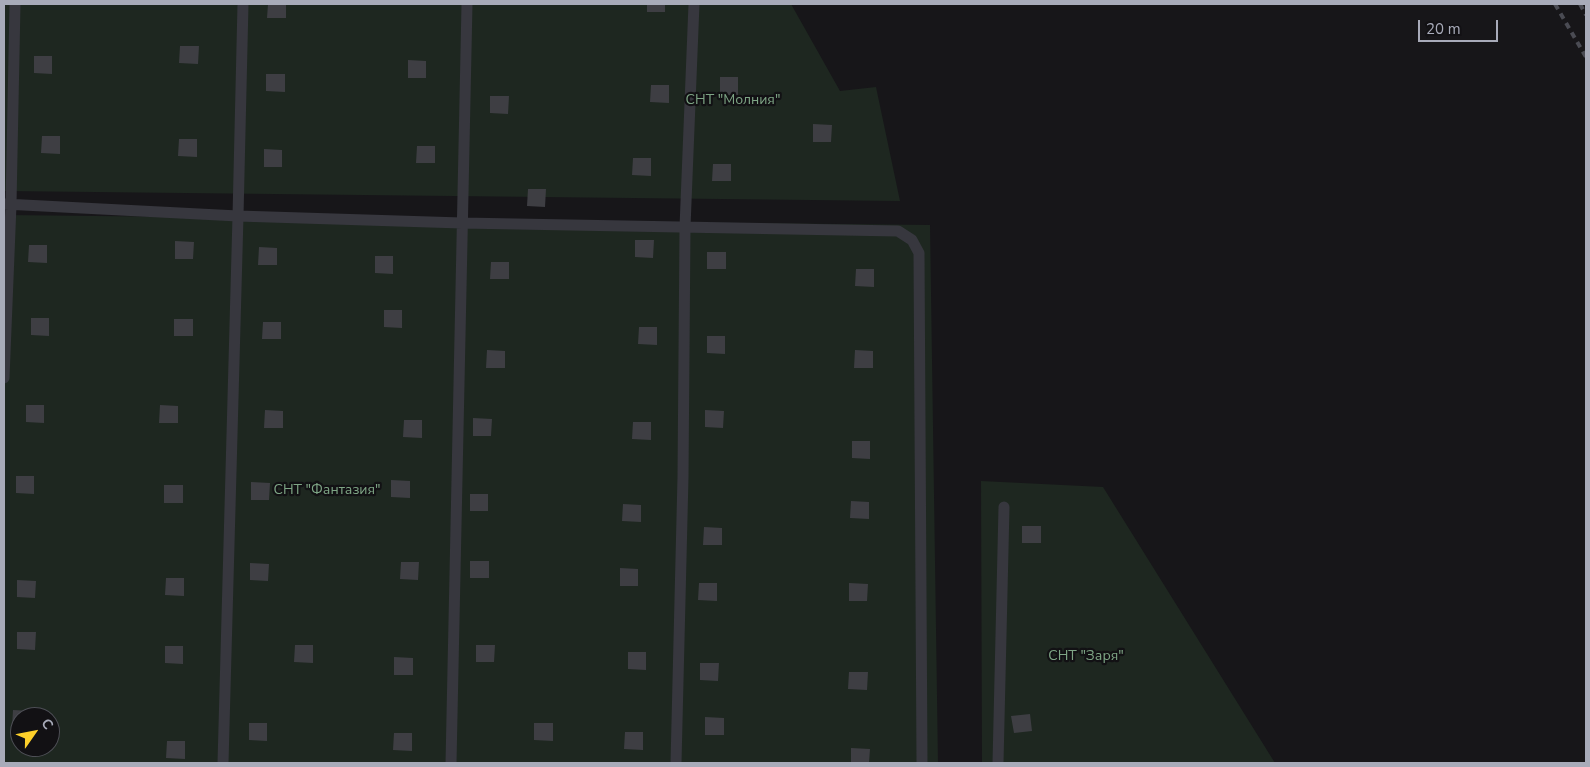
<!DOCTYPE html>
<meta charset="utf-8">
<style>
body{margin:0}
#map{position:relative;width:1590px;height:767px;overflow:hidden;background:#171619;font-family:"Nunito Sans",sans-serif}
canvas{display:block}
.frame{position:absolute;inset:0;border:5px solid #a8abb9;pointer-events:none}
.north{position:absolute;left:10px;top:707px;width:50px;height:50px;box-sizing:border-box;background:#121114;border:1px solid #4e4f56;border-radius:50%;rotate:57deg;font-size:14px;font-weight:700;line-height:20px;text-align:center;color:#a8abb9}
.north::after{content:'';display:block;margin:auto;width:18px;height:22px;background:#fdd02a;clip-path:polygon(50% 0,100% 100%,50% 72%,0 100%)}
.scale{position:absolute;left:1418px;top:20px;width:80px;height:22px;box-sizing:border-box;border:2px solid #a8abb9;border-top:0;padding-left:6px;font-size:15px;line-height:18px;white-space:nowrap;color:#a8abb9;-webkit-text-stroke:4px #121114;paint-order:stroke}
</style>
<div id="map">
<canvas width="1590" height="767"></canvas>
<div class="frame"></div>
<div class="north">С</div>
<div class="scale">20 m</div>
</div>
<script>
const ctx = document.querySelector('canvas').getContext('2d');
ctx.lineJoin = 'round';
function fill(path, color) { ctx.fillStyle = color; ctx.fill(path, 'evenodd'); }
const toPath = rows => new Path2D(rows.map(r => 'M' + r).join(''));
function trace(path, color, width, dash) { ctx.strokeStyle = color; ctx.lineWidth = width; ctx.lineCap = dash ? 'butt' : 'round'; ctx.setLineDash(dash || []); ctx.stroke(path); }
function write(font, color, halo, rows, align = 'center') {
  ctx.font = font + ' "Nunito Sans",sans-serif'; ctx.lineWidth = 4.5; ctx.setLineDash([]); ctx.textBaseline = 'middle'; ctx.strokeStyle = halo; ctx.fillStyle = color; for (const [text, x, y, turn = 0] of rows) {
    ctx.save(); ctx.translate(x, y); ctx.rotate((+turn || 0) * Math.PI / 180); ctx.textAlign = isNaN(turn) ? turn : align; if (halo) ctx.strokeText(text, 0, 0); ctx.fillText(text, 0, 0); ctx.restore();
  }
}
fill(toPath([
 [4,4,791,4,840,91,876,87,900,201,4,191],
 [4,215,930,225,938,763,4,763],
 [20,717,50,717,50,747,20,747],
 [981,481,1103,487,1275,763,982,763]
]), '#1e2720');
fill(toPath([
 [268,4,286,4,286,18,267,18],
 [647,4,665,4,665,12,647,12],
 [180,46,199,46,198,64,179,63],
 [34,56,52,56,52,74,34,73],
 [408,60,426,61,426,78,408,78],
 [266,74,285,74,285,92,266,91],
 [720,77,738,77,738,95,720,95],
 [651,85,669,85,669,103,650,102],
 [490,96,509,96,508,114,490,113],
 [813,124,832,125,831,142,813,142],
 [42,136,60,136,60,154,41,153],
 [179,139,197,139,197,157,178,156],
 [417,146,435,146,435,163,416,163],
 [264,149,282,150,282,167,264,167],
 [633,158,651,158,651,176,632,175],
 [713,164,731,164,731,181,712,181],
 [528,189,546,189,545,207,527,206],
 [635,240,654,240,653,258,635,257],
 [175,241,194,242,193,259,175,259],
 [29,245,47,245,47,263,28,262],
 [259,247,277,248,277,265,258,265],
 [707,252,726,252,726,269,707,269],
 [375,256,393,256,393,274,375,273],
 [491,262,509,262,509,279,490,279],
 [856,269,874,269,874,287,855,286],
 [384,310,402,310,402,328,384,327],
 [31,318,49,318,49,336,31,335],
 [174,319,193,319,193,336,174,336],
 [263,322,281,322,281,339,262,339],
 [639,327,657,327,657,345,638,344],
 [707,336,725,336,725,354,707,353],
 [487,350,505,351,505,368,486,368],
 [855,350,873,351,873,368,854,368],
 [26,405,44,405,44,423,26,422],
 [160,405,178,406,178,423,159,423],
 [265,410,283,411,283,428,264,428],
 [705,410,724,411,723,428,705,427],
 [473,418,492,419,491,436,473,436],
 [404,420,422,420,422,438,403,437],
 [633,422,651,422,651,440,632,439],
 [852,441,870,441,870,459,852,458],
 [16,476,34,476,34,494,16,493],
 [391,480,410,481,410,498,391,497],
 [251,482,270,483,269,500,251,500],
 [164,485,183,485,183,503,164,503],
 [470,494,488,494,488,511,470,511],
 [851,501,869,502,869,519,850,518],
 [623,504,641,505,641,522,622,521],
 [1022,526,1041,526,1041,543,1022,543],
 [704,527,722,528,722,545,703,545],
 [470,561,489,561,489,578,470,578],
 [401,562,419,562,418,580,400,579],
 [250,563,269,564,268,581,250,580],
 [620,568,638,569,638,586,620,586],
 [166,578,184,578,184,596,165,595],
 [17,580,36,581,35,598,17,597],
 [699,583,717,583,717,601,698,600],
 [849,583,868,584,867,601,849,601],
 [17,632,36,632,35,650,17,649],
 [295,645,313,645,313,663,294,662],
 [476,645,495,645,494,662,476,662],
 [165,646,183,646,183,664,165,663],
 [628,652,646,652,646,670,628,669],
 [394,657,413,658,413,675,394,675],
 [700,663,719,663,718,681,700,680],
 [849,672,868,672,867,690,848,689],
 [13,710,31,711,31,717,20,717,20,728,12,727],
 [1030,714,1032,731,1014,733,1011,716],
 [705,717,724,718,724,735,705,735],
 [249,723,267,723,267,741,249,740],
 [534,723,553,723,553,741,534,740],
 [625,732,643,732,643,750,624,749],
 [394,733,412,733,412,751,393,750],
 [167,741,185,741,185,759,166,758],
 [851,748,870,749,869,763,851,763]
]), '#3e3e43');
trace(toPath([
 [4,204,238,216,462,223,898,231,912,240,919,253,922,763],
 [4,378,11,205,15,4],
 [223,763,238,216,243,4],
 [451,763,467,4],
 [676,763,683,477,685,227,694,4],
 [998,763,1004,507]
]), '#37373e', 11);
trace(toPath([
 [1555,4,1586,57],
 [1580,4,1586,15]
]), '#4a4b53', 4, [6, 5]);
write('14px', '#7ea585', '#121114', [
 ["СНТ \"Молния\"",733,101],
 ["СНТ \"Фантазия\"",327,491],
 ["СНТ \"Заря\"",1086,657]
]);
</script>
